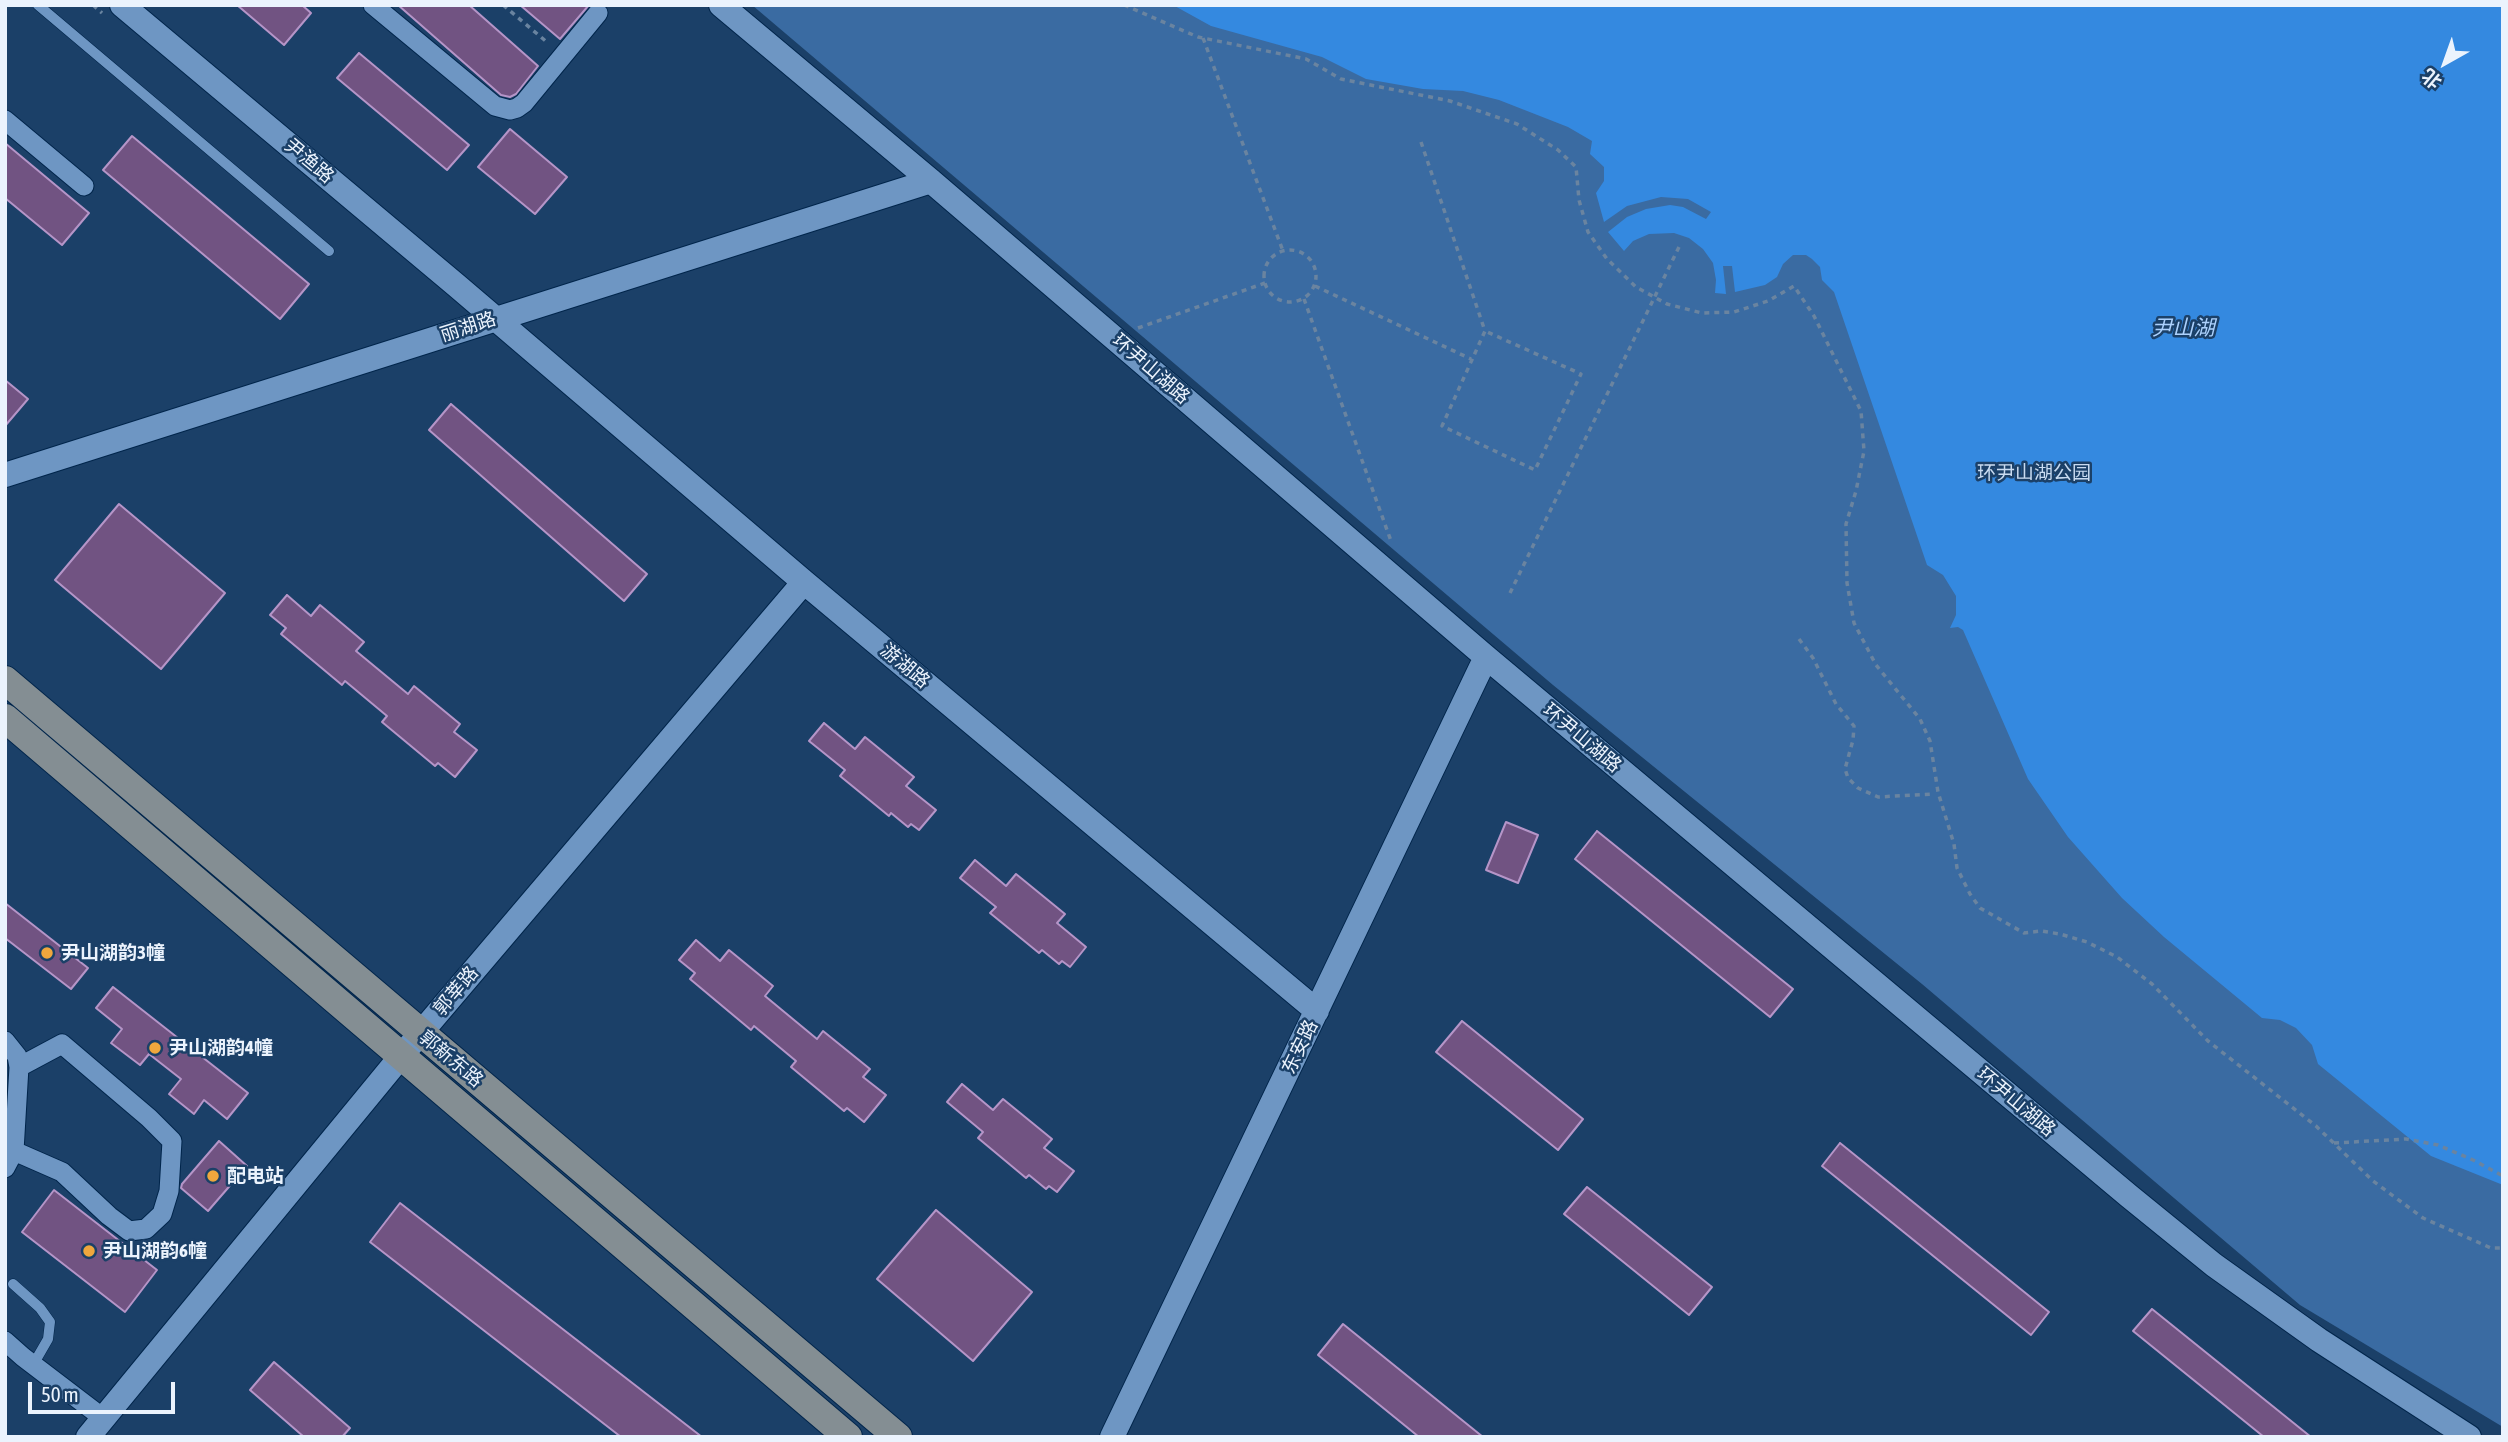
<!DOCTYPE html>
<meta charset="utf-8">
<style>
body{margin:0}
#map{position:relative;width:2508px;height:1442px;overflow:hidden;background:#1b4068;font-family:"Asap Condensed","Noto Sans SC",sans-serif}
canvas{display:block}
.frame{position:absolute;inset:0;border:7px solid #ebf3fd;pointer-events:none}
.north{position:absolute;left:2410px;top:28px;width:70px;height:70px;-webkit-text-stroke:5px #1b4068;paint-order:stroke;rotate:220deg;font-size:19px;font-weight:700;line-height:28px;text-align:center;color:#ebf3fd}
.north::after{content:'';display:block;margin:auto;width:24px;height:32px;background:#ebf3fd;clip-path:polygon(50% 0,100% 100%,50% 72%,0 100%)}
.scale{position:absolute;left:28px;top:1382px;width:147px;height:32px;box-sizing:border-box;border:4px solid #ebf3fd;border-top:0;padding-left:9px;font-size:21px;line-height:24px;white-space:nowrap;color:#ebf3fd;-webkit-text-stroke:5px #1b4068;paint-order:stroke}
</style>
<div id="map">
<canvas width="2508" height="1442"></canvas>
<div class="frame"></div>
<div class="north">北</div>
<div class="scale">50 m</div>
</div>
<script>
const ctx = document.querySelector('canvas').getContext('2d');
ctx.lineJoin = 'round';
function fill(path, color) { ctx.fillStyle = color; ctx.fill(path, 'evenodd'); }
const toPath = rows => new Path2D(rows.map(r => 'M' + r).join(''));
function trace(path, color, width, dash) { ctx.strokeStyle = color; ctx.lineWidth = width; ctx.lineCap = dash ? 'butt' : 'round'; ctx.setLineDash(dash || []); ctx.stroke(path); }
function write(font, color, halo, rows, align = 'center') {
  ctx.font = font + ' "Asap Condensed","Noto Sans SC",sans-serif'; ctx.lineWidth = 5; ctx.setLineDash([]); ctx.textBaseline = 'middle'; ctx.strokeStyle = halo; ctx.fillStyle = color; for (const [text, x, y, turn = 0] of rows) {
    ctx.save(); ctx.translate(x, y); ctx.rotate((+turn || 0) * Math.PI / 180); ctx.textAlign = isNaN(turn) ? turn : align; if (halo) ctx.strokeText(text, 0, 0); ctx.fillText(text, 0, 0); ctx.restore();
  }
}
fill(toPath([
 [752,5,2503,5,2503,1427,2300,1305,1922,984,1553,685]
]), '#3a6ba2');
fill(toPath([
 [1173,5,2503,5,2503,1185,2431,1156,2318,1064,2312,1045,2296,1028,2280,1020,2262,1018,2164,937,2122,898,2068,837,2028,779,1963,630,1958,627,1950,628,1956,615,1956,596,1943,575,1927,565,1834,292,1822,280,1820,267,1812,259,1806,255,1793,255,1783,264,1777,277,1765,285,1735,292,1732,266,1723,266,1726,294,1715,293,1716,280,1713,263,1703,249,1689,238,1674,233,1649,234,1633,241,1624,251,1608,232,1627,217,1646,209,1670,205,1683,207,1706,219,1711,212,1688,199,1661,197,1627,206,1604,222,1596,193,1604,181,1604,167,1590,154,1592,141,1568,127,1499,100,1463,91,1423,89,1366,79,1322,57,1211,26]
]), '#3489e0');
const building = toPath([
 [237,5,302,5,311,13,284,45,237,5],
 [398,5,469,5,538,66,516,94,510,97,501,95,398,5],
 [520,5,589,5,560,39,520,5],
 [359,53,469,145,447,170,337,78,359,53],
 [510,129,567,177,535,214,478,167,510,129],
 [132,136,309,284,280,319,103,170,132,136],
 [5,143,89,213,62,245,5,198,5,143],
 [5,380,28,399,5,426,5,380],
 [451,404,647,574,624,601,429,430,451,404],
 [119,504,225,593,161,669,55,580,119,504],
 [287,595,311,616,320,605,364,642,356,651,408,694,414,686,460,724,454,732,477,750,455,777,438,763,435,766,382,722,387,716,345,681,342,685,281,634,286,628,270,615,287,595],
 [824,723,855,749,865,737,914,777,906,786,936,810,919,830,911,824,908,827,891,813,889,816,840,776,845,770,809,741,824,723],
 [1506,822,1538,835,1518,883,1486,870,1506,822],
 [1597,831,1793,989,1770,1017,1575,859,1597,831],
 [975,860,1006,886,1016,874,1065,914,1057,923,1086,947,1070,967,1062,961,1059,964,1042,950,1039,953,990,913,996,907,960,878,975,860],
 [5,903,88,968,71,989,5,938,5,903],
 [696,940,720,961,729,950,773,986,765,996,817,1039,823,1031,870,1069,863,1077,886,1095,864,1122,847,1108,844,1111,791,1067,796,1061,754,1026,751,1030,690,979,695,973,679,960,696,940],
 [113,987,248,1093,227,1119,204,1100,194,1114,169,1094,181,1079,149,1054,140,1065,111,1043,122,1029,96,1008,113,987],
 [1462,1021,1583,1119,1558,1150,1436,1052,1462,1021],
 [962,1084,993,1110,1003,1099,1052,1139,1044,1148,1074,1171,1057,1192,1049,1186,1046,1189,1029,1175,1026,1178,978,1138,983,1132,947,1102,962,1084],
 [219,1141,247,1166,208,1211,181,1188,182,1184,219,1141],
 [1840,1143,2049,1312,2031,1335,1822,1166,1840,1143],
 [1587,1187,1712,1287,1689,1315,1564,1214,1587,1187],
 [54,1190,157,1270,125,1312,22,1232,54,1190],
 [400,1203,702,1437,621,1437,370,1242,400,1203],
 [936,1210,1032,1292,973,1361,877,1279,936,1210],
 [2152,1309,2311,1437,2264,1437,2133,1331,2152,1309],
 [1343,1324,1483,1437,1419,1437,1318,1355,1343,1324],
 [274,1362,350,1428,342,1437,304,1437,250,1390,274,1362]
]);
fill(building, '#715382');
trace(building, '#b595c8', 2);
const service = toPath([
 [38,5,329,251],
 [13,1284,40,1308,50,1322,48,1339,33,1365]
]);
const minor = toPath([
 [373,5,495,106,510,110,517,108,524,103,598,13],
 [5,120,84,186],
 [5,1041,17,1056,19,1067,14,1151,5,1168],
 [14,1151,62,1172,109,1216,129,1231,146,1229,162,1214,169,1191,172,1141,149,1118,62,1044,19,1067],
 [5,1341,23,1357,103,1418]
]);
const tertiary = toPath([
 [122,5,456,285,804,582,1317,1011],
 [721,5,931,181,1486,657,2129,1196,2214,1265,2319,1340,2469,1437],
 [5,475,931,181],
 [88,1437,402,1055,804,582],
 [1112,1437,1486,657]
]);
const secondary = toPath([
 [5,680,898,1437],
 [5,718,848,1437]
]);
trace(service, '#00254b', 11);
trace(minor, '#00254b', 21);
trace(tertiary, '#00254b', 26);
trace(secondary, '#00254b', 30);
trace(toPath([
 [93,5,102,13],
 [503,5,548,43],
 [1124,5,1198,37,1306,59,1341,79,1450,101,1517,124,1558,150,1576,167,1579,200,1588,232,1607,259,1636,287,1667,304,1702,313,1734,312,1768,301,1794,286,1814,316,1861,411,1864,451,1856,491,1846,524,1847,583,1854,623,1876,665,1920,719,1930,741,1938,792,1954,844,1957,868,1970,894,1980,908,2024,933,2041,931,2060,934,2087,942,2117,957,2152,984,2208,1041,2316,1126,2373,1181,2423,1218,2491,1248,2503,1248],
 [1203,38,1283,251],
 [1421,142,1485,331,1442,426,1535,470,1581,374,1485,331],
 '1264 276a26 26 0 1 1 52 0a26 26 0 1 1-52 0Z',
 [1315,286,1471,359],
 [1304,299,1391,541],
 [1138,328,1265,283],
 [1510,593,1680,245],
 [1799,639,1813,658,1836,704,1854,726,1853,740,1845,769,1848,778,1858,788,1878,797,1934,794],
 [2334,1143,2406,1139,2438,1145,2473,1160,2503,1176]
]), '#6a84a0', 3.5, [5, 5]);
trace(service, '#6e96c3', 10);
trace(minor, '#6e96c3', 19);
trace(tertiary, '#6e96c3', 24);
trace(secondary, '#848e93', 28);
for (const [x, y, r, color] of [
 [47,953,7,"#efa73d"],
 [155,1048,7,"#efa73d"],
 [213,1176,7,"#efa73d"],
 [89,1251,7,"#efa73d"]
]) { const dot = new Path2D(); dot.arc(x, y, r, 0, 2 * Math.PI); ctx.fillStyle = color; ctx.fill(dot); trace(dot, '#1b4068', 2.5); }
write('19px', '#ebf3fd', '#1b4068', [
 ["尹渔路",309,161,40],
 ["丽湖路",468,327,-18],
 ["环尹山湖路",1151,369,41],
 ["游湖路",905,666,40],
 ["环尹山湖路",1582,738,40],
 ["郭莘路",456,991,-50],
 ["东安路",1300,1047,-64],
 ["郭新东路",451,1059,40],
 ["环尹山湖路",2016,1102,40]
]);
write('19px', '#c8dbf1', '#1b4068', [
 ["环尹山湖公园",2034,473]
]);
write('bold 19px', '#ebf3fd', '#1b4068', [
 ["尹山湖韵3幢",61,953],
 ["尹山湖韵4幢",169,1048],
 ["配电站",227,1176],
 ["尹山湖韵6幢",103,1251]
], 'left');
write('italic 21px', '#acd1fd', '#1b4068', [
 ["尹山湖",2183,328]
]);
</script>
